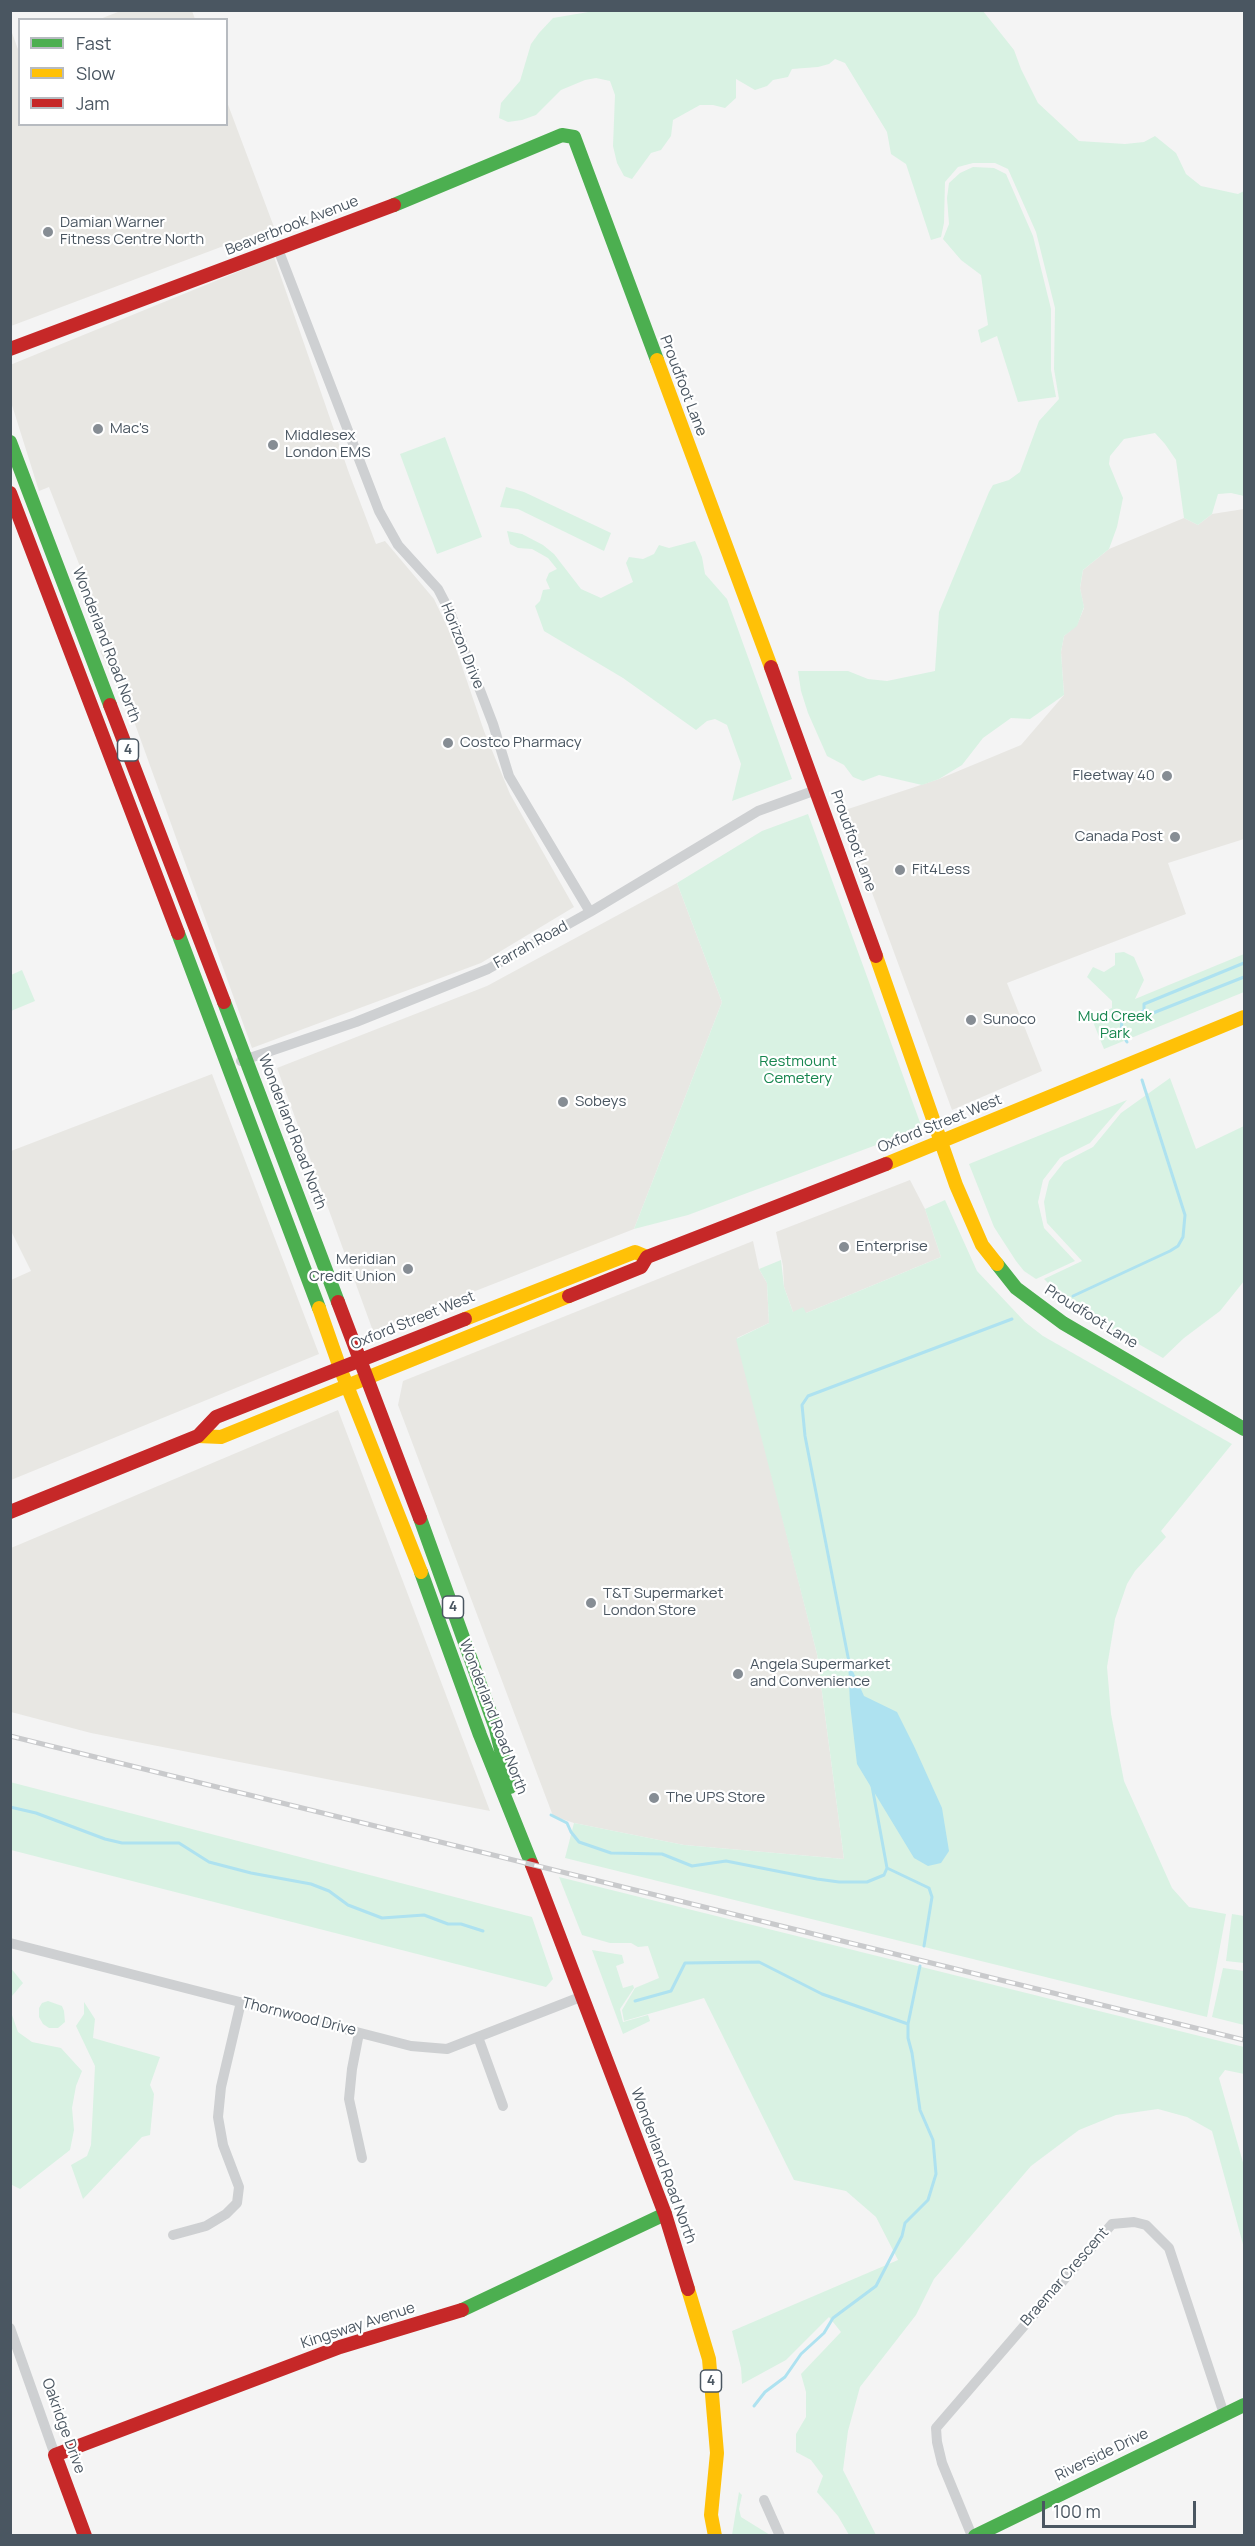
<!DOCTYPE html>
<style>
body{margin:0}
#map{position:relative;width:1255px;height:2546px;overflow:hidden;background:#f4f4f4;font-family:Manrope,sans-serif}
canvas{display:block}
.frame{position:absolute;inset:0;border:12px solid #4a5661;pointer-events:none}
.legend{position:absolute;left:18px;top:18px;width:210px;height:108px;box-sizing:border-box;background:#fff;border:2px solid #b7bbc0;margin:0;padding:8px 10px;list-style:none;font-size:18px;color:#4a5661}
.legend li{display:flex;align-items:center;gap:12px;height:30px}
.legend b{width:30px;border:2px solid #b7bbc0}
.scale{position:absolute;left:1042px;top:2501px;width:154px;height:27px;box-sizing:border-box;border:3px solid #4a5661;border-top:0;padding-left:8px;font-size:18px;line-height:21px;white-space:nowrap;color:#4a5661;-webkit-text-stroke:4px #fff;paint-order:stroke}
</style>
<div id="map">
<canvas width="1255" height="2546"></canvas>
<div class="frame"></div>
<ul class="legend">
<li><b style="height:8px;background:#4caf50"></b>Fast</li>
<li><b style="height:8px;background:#ffc107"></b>Slow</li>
<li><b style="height:8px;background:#c62828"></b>Jam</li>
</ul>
<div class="scale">100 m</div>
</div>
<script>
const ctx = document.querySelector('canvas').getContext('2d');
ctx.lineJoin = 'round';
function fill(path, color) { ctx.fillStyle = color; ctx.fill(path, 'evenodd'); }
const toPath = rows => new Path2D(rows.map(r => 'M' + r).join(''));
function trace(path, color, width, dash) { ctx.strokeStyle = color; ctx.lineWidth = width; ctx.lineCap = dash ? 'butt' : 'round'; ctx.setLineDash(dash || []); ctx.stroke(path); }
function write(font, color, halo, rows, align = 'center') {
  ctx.font = font + ' Manrope,sans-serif'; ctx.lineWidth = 4.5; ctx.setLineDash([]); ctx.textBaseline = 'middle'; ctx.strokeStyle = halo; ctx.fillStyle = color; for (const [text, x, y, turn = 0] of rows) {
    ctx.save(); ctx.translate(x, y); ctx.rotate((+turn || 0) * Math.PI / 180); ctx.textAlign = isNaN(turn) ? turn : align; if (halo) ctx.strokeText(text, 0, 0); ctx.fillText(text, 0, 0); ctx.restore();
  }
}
fill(toPath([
 [123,10,192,11,195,19,100,19],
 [11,30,19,52,20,124,226,124,227,102,274,227,11,326],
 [274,257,349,473,376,544,385,541,434,599,452,637,484,731,510,794,574,907,481,963,252,1048,135,724,100,651,111,646,49,487,39,491,11,402,10,365],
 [1244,509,1244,839,1168,863,1186,914,1007,983,1042,1071,952,1110,842,811,939,779,1021,745,1064,695,1061,652,1064,636,1077,625,1084,608,1080,588,1083,570,1109,549,1184,518,1198,525,1212,514],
 [677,883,722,1002,634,1229,373,1331,277,1068,487,986],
 [212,1074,319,1354,11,1480,11,1280,31,1271,11,1231,11,1151],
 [910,1180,925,1209,941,1257,806,1313,793,1312,784,1287,783,1266,776,1232],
 [753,1241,759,1269,767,1283,769,1323,737,1338,817,1654,844,1859,684,1845,574,1823,553,1816,398,1405,403,1381],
 [338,1410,490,1811,91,1733,11,1712,11,1548]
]), '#e8e7e3');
fill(toPath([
 [600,10,983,11,1014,50,1021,69,1038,103,1079,141,1125,144,1144,142,1155,136,1176,153,1186,174,1201,186,1238,194,1244,191,1244,496,1231,493,1218,494,1212,514,1198,525,1184,518,1176,460,1165,444,1155,433,1124,439,1110,456,1109,464,1123,498,1117,527,1109,549,1083,570,1080,588,1084,607,1077,626,1064,636,1061,652,1064,695,1030,719,1011,718,983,738,962,765,939,779,922,785,879,775,863,781,853,777,844,765,827,756,808,713,801,691,798,671,848,671,868,679,887,681,935,671,939,612,989,492,993,485,1009,480,1020,472,1039,421,1059,399,1054,369,1055,308,1036,232,1008,169,995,163,973,163,958,167,945,182,944,223,941,237,931,240,906,164,891,154,887,132,845,63,835,59,829,64,818,67,792,69,788,77,773,80,767,86,755,90,736,79,736,98,725,108,713,105,700,105,673,120,671,136,661,150,651,153,632,179,624,176,617,163,613,146,615,95,610,81,596,78,585,80,561,90,536,115,522,120,508,122,499,118,501,103,520,81,531,44,539,33,553,18],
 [973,167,994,168,1006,174,1033,236,1051,309,1051,370,1056,397,1018,402,997,336,981,343,978,330,988,325,981,275,961,260,943,239,949,224,947,198,949,183,960,173],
 [445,437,482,537,437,554,400,454],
 [506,487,524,492,611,533,604,551,518,509,500,507],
 [507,531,522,534,543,545,554,554,581,589,601,598,633,582,626,563,629,557,643,559,654,554,659,545,669,548,695,541,702,557,705,574,727,599,792,779,732,801,741,764,727,725,715,719,707,721,696,730,623,678,544,631,535,606,540,601,543,590,550,589,546,580,549,573,557,569,548,558,532,549,518,548,510,544],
 [808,814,922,1128,688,1215,634,1229,722,1002,677,883,762,831],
 [1124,952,1134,957,1144,980,1135,999,1244,954,1244,992,1104,1049,1091,1017,1112,1008,1112,1001,1087,977,1093,967,1104,972,1115,965,1115,953],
 [22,970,35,1001,11,1011,11,975],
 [1170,1078,1196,1149,1244,1126,1244,1281,1220,1311,1184,1338,1163,1358,1070,1305,1044,1279,1082,1261,1047,1223,1044,1202,1049,1181,1064,1162,1093,1147,1121,1113],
 [1127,1100,1090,1143,1060,1158,1043,1180,1038,1202,1044,1228,1075,1261,1036,1279,1024,1271,1016,1261,994,1227,969,1164],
 [945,1200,977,1271,1025,1322,1043,1336,1232,1444,1161,1531,1166,1537,1135,1571,1127,1584,1115,1619,1107,1667,1111,1714,1124,1781,1172,1888,1189,1907,1226,1914,1207,2017,565,1858,574,1823,684,1845,844,1859,817,1654,736,1339,769,1323,767,1283,759,1269,781,1260,784,1287,793,1312,803,1307,806,1313,941,1257,925,1209],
 [10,1782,532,1917,553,1979,546,1987,11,1850],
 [559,1877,1244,2047,1244,2074,1225,2070,1219,2078,1244,2166,1244,2248,1212,2131,1187,2117,1158,2109,1116,2115,1079,2130,1031,2166,934,2279,916,2315,860,2387,848,2431,843,2470,876,2535,849,2535,838,2516,817,2492,823,2476,811,2460,796,2452,796,2434,806,2417,806,2392,801,2374,841,2332,829,2317,786,2360,742,2384,741,2368,732,2331,898,2260,876,2217,846,2191,794,2180,704,1998,624,2021,622,2010,635,1988,659,1978,648,1946,638,1947,631,1943,610,1943,582,1935],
 [1232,1914,1244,1916,1244,1963,1226,1961],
 [592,1950,622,1955,624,1963,616,1966,623,1988,633,1985,634,1988,620,2009,623,2022,648,2015,650,2021,623,2034],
 [10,1967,23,1983,12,1996,12,2015,18,2032,32,2042,61,2048,82,2071,76,2086,72,2108,74,2130,70,2150,20,2189,10,2184],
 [1223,1968,1244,1971,1244,2025,1212,2017],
 [48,2001,62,2006,64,2011,65,2022,58,2028,49,2028,43,2024,39,2017,39,2008,42,2003],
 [84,2002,95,2019,93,2038,160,2057,150,2085,154,2094,150,2135,142,2137,83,2199,71,2165,87,2156,91,2145,95,2066,76,2026,84,2014],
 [739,2492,742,2495,739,2509,741,2517,770,2535,732,2535]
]), '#d9f2e3');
fill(toPath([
 [848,1660,864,1696,897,1712,914,1746,942,1808,949,1851,941,1863,928,1866,914,1858,857,1764,850,1704]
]), '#aee2f0');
trace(toPath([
 [1144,1011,1144,1004,1244,963],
 [1127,1042,1121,1033,1122,1020,1144,1011,1148,1015,1244,977],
 [1073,1296,1170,1251,1178,1246,1183,1237,1185,1215,1142,1080],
 [849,1662,805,1436,802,1405,808,1396,1012,1319],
 [10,1807,36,1813,105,1839,122,1843,179,1843,209,1862,251,1873,311,1884,329,1891,348,1905,382,1918,424,1915,448,1924,461,1924,483,1931],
 [551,1815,567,1823,571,1832,579,1842,611,1853,662,1854,692,1866,726,1861,817,1879,839,1882,867,1882,884,1875,887,1868,872,1786],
 [887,1868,929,1888,932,1897,924,1946],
 [635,2001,671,1991,685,1963,759,1962,822,1994,908,2024],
 [754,2406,765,2392,785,2377,801,2354,824,2333,833,2318,876,2286,902,2236,905,2223,928,2200,936,2174,933,2140,920,2110,912,2053,908,2038,908,2024,920,1966]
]), '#aee2f0', 3);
trace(toPath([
 [278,249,379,511,398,545,438,589,450,612,493,724,509,776,590,912],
 [241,1061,356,1022,488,969,590,912,758,811,816,790],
 [10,1943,411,2046,447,2049,583,1996],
 [359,2033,352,2069,349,2099,362,2158],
 [478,2037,503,2106],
 [173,2235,206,2226,226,2214,237,2203,239,2187,223,2145,218,2117,221,2087,241,2002],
 [10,2328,55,2455],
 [764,2500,780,2536],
 [972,2536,942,2463,937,2442,936,2428,1112,2224,1134,2222,1146,2225,1169,2248,1224,2414]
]), '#ced0d2', 10);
trace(toPath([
 [394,205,562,135,574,137,657,360],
 [10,442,110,705],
 [178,933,319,1308],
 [224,1002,338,1302],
 [997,1264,1016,1288,1063,1323,1244,1429],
 [420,1518,496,1729,510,1787],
 [421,1572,480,1735,532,1865],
 [462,2310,665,2214],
 [975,2536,1244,2405]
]), '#4caf50', 14);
trace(toPath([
 [657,360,771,667],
 [876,956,956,1185,982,1245,997,1264],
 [886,1164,1244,1017],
 [319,1308,340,1368,421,1572],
 [465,1319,635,1252,647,1257],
 [198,1436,221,1437,569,1296],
 [688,2289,709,2359,717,2453,711,2515,715,2536]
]), '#ffc107', 14);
trace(toPath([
 [10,349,394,205],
 [10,493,178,933],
 [771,667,876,956],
 [110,705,224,1002],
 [569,1296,641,1267,647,1257,886,1164],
 [338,1302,420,1518],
 [10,1512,198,1436,216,1417,465,1319],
 [532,1865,665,2214,688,2289],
 [85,2536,55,2455,340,2347,462,2310]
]), '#c62828', 14);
const rail = toPath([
 [10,1736,1244,2040]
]);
trace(rail, '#c9cacc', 5);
trace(rail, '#fff', 3, [9]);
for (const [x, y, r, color] of [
 [48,232,6,"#868d94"],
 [98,429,6,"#868d94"],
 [273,445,6,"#868d94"],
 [448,743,6,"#868d94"],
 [1167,776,6,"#868d94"],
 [1175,837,6,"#868d94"],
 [900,870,6,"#868d94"],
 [971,1020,6,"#868d94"],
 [563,1102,6,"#868d94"],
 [844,1247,6,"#868d94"],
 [408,1269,6,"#868d94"],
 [591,1603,6,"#868d94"],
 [738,1674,6,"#868d94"],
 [654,1798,6,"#868d94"]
]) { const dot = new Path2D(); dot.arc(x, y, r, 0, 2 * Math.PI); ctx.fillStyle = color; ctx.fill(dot); trace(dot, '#fff', 2); }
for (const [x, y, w] of [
 [128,750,21],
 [453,1607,21],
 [711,2381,21]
]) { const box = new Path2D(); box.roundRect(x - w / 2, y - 11, w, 22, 4.5); ctx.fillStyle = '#fff'; ctx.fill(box); trace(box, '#4a5661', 1.5); }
write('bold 14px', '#4a5661', null, [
 ["4",128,750],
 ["4",453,1607],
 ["4",711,2381]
]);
write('15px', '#4a5661', '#fff', [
 ["Damian Warner",60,223],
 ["Fitness Centre North",60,240],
 ["Mac's",110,429],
 ["Middlesex",285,436],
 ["London EMS",285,453],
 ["Costco Pharmacy",460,743],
 ["Fleetway 40",1155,776,"right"],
 ["Canada Post",1163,837,"right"],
 ["Fit4Less",912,870],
 ["Sunoco",983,1020],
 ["Sobeys",575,1102],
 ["Enterprise",856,1247],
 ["Meridian",396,1260,"right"],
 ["Credit Union",396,1277,"right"],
 ["T&T Supermarket",603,1594],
 ["London Store",603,1611],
 ["Angela Supermarket",750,1665],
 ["and Convenience",750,1682],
 ["The UPS Store",666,1798]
], 'left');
write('15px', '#4a5661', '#fff', [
 ["Beaverbrook Avenue",292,226,-21],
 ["Proudfoot Lane",683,386,69],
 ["Wonderland Road North",106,645,69],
 ["Horizon Drive",462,646,68],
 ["Proudfoot Lane",853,841,70],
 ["Farrah Road",531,945,-29],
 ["Oxford Street West",940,1124,-22],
 ["Wonderland Road North",292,1132,69],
 ["Proudfoot Lane",1091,1317,32],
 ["Oxford Street West",413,1321,-22],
 ["Wonderland Road North",493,1717,69],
 ["Thornwood Drive",299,2017,14],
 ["Wonderland Road North",663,2166,70],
 ["Braemar Crescent",1065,2277,-49],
 ["Kingsway Avenue",358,2326,-18],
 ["Oakridge Drive",63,2426,70],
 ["Riverside Drive",1102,2455,-26]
]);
write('15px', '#17864f', '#fff', [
 ["Mud Creek",1115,1017],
 ["Park",1115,1034],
 ["Restmount",798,1062],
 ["Cemetery",798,1079]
]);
</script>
